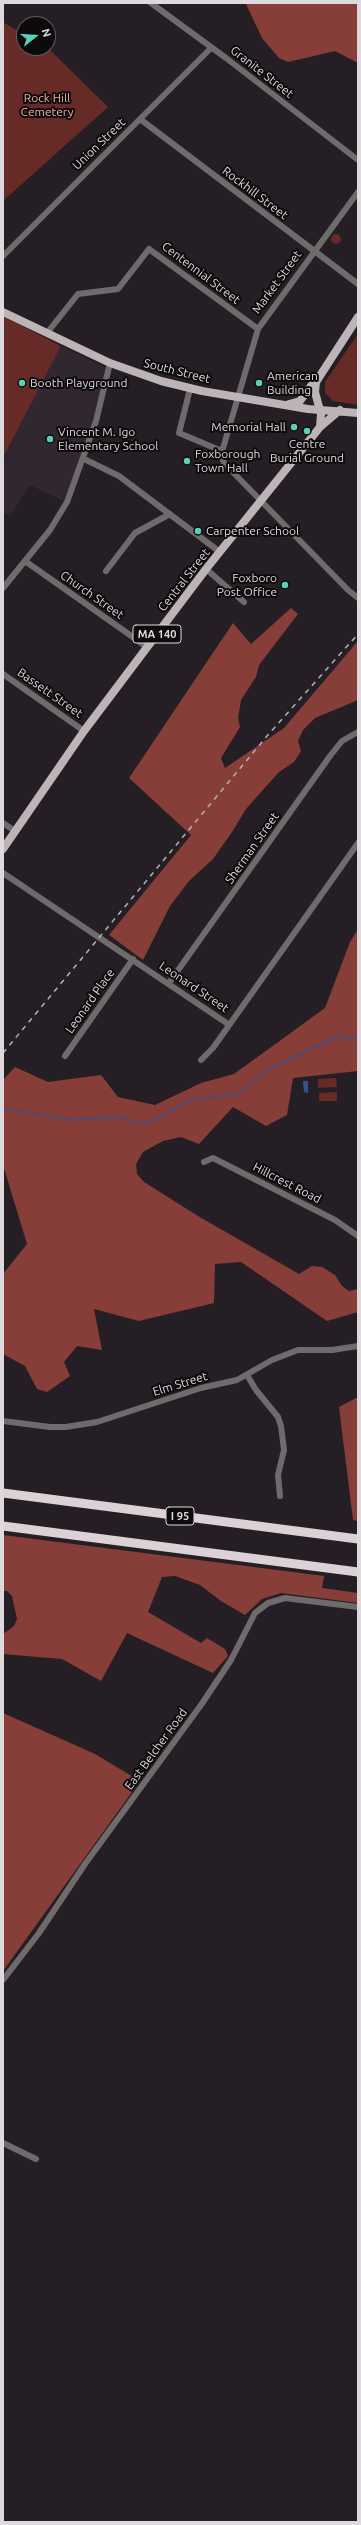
<!DOCTYPE html>
<style>
body{margin:0}
#map{position:relative;width:361px;height:2525px;overflow:hidden;background:#251f25;font-family:Ubuntu,sans-serif}
canvas{display:block}
.frame{position:absolute;inset:0;border:4px solid #ddd9dd;pointer-events:none}
.north{position:absolute;left:16px;top:16px;width:40px;height:40px;box-sizing:border-box;background:#0d0a0c;border:1px solid #605d60;border-radius:50%;rotate:73deg;font-size:11px;font-weight:700;line-height:16px;text-align:center;color:#ddd9dd}
.north::after{content:'';display:block;margin:auto;width:14px;height:18px;background:#5cceba;clip-path:polygon(50% 0,100% 100%,50% 72%,0 100%)}
</style>
<div id="map">
<canvas width="361" height="2525"></canvas>
<div class="frame"></div>
<div class="north">N</div>
</div>
<script>
const ctx = document.querySelector('canvas').getContext('2d');
ctx.lineJoin = 'round';
function fill(path, color) { ctx.fillStyle = color; ctx.fill(path, 'evenodd'); }
const toPath = rows => new Path2D(rows.map(r => 'M' + r).join(''));
function trace(path, color, width, dash) { ctx.strokeStyle = color; ctx.lineWidth = width; ctx.lineCap = dash ? 'butt' : 'round'; ctx.setLineDash(dash || []); ctx.stroke(path); }
function write(font, color, halo, rows, align = 'center') {
  ctx.font = font + ' Ubuntu,sans-serif'; ctx.lineWidth = 4; ctx.setLineDash([]); ctx.textBaseline = 'middle'; ctx.strokeStyle = halo; ctx.fillStyle = color; for (const [text, x, y, turn = 0] of rows) {
    ctx.save(); ctx.translate(x, y); ctx.rotate((+turn || 0) * Math.PI / 180); ctx.textAlign = isNaN(turn) ? turn : align; if (halo) ctx.strokeText(text, 0, 0); ctx.fillText(text, 0, 0); ctx.restore();
  }
}
fill(toPath([
 [61,346,105,367,101,393,81,459,63,501,30,485,10,516,3,512,3,459]
]), '#312731');
fill(toPath([
 [3,22,24,35,24,48,46,48,50,50,108,107,3,201],
 '331 239a5 5 0 1 1 10 0a5 5 0 1 1-10 0Z',
 [3,316,61,346,3,458],
 [358,334,358,405,333,401,325,393,325,382],
 [336,1078,337,1087,318,1088,318,1079],
 [337,1092,337,1101,319,1101,319,1093]
]), '#662b26');
fill(toPath([
 [358,3,358,63,335,51,288,62,279,58,262,38,246,4],
 [291,608,298,614,259,665,256,677,241,700,238,718,240,727,221,758,225,768,284,728,358,641,358,700,315,718,303,730,298,741,301,751,294,762,279,772,246,809,232,832,213,859,189,881,170,906,143,960,109,935,191,835,129,778,233,623,251,644],
 [358,929,358,1071,293,1078,287,1115,266,1126,233,1107,199,1144,181,1137,163,1141,143,1152,136,1164,137,1174,144,1182,198,1216,299,1274,312,1266,322,1267,335,1275,342,1286,349,1291,358,1289,358,1312,327,1321,241,1262,215,1264,214,1303,139,1321,94,1309,102,1350,77,1346,64,1362,70,1376,47,1392,37,1389,25,1366,3,1354,3,1274,27,1244,3,1165,3,1080,15,1067,48,1082,101,1075,118,1097,155,1105,201,1083,234,1074,325,1008,350,942],
 [358,1397,358,1521,353,1520,339,1407],
 [3,1535,324,1576,322,1588,358,1593,358,1603,281,1593,262,1599,245,1615,221,1601,200,1585,175,1576,162,1577,148,1612,201,1643,207,1638,225,1649,228,1656,213,1673,127,1633,101,1681,62,1659,3,1654,3,1634,14,1626,17,1619,12,1596,7,1591,3,1591],
 [3,1713,95,1754,140,1781,3,1971]
]), '#873e38');
fill(toPath([
 [303,1081,308,1081,308,1093,304,1092]
]), '#3c4f8b');
trace(toPath([
 [3,1108,74,1120,120,1117,144,1124,161,1117,191,1099,236,1095,271,1068,341,1035,358,1041]
]), '#3c4f8b', 1.5);
trace(toPath([
 [151,3,226,58,358,160],
 [140,119,358,284],
 [358,192,258,329,221,455,224,463,348,590,358,598],
 [3,256,211,48],
 [47,333,78,294,118,289,149,249,258,329],
 [190,389,179,433,222,451],
 [84,459,119,476,220,552],
 [25,561,147,647],
 [206,569,244,602],
 [106,571,135,533,170,514],
 [3,588,50,530,67,502,96,421,110,363],
 [3,674,84,731],
 [3,823,15,831],
 [3,873,228,1024],
 [169,983,330,756,342,741,358,732],
 [65,1056,133,959],
 [201,1060,213,1048,358,843],
 [204,1162,213,1158,335,1220,358,1236],
 [247,1375,256,1390,278,1417,281,1426,284,1450,278,1475,280,1496],
 [3,1421,50,1427,66,1427,97,1422,201,1388,237,1380,272,1360,298,1350,332,1350,358,1346],
 [3,1980,39,1933,85,1864,201,1705,231,1660,255,1613,268,1603,285,1598,358,1607],
 [3,2143,36,2159]
]), '#6f6a6c', 6);
trace(toPath([
 [3,312,110,363,161,381,202,391,308,409,358,413],
 [289,404,300,401,316,379],
 [320,427,321,414,315,392,316,382,358,317],
 [3,849,84,731,206,569,320,427,340,410]
]), '#bdb4b7', 8);
trace(toPath([
 [3,1493,358,1539],
 [3,1526,358,1572]
]), '#dcd2d5', 9);
trace(toPath([
 [3,1053,267,736,358,634]
]), '#b7b2b7', 1.5, [5, 5]);
for (const [x, y, r, color] of [
 [22,383,4,"#5cceba"],
 [259,383,4,"#5cceba"],
 [294,427,4,"#5cceba"],
 [307,431,4,"#5cceba"],
 [50,439,4,"#5cceba"],
 [187,461,4,"#5cceba"],
 [198,531,4,"#5cceba"],
 [285,585,4,"#5cceba"]
]) { const dot = new Path2D(); dot.arc(x, y, r, 0, 2 * Math.PI); ctx.fillStyle = color; ctx.fill(dot); trace(dot, '#0d0a0c', 1.5); }
for (const [x, y, w] of [
 [157,634,48],
 [180,1516,28]
]) { const box = new Path2D(); box.roundRect(x - w / 2, y - 9, w, 18, 3); ctx.fillStyle = '#0d0a0c'; ctx.fill(box); trace(box, '#ddd9dd', 1); }
write('bold 11px', '#ddd9dd', null, [
 ["MA 140",157,634],
 ["I 95",180,1516]
]);
write('12px', '#ddd9dd', '#0d0a0c', [
 ["Granite Street",262,72,38],
 ["Union Street",99,144,-44],
 ["Rockhill Street",255,193,37],
 ["Centennial Street",201,273,37],
 ["Market Street",277,282,-54],
 ["South Street",177,371,14],
 ["Central Street",184,580,-52],
 ["Church Street",92,595,35],
 ["Bassett Street",50,693,35],
 ["Sherman Street",252,848,-55],
 ["Leonard Street",194,987,34],
 ["Leonard Place",90,1001,-55],
 ["Hillcrest Road",287,1183,27],
 ["Elm Street",180,1384,-17],
 ["East Belcher Road",156,1749,-54]
]);
write('12px', '#f2b0a8', '#0d0a0c', [
 ["Rock Hill",47,98],
 ["Cemetery",47,112]
]);
write('12px', '#ddd9dd', '#0d0a0c', [
 ["American",267,376],
 ["Building",267,390],
 ["Booth Playground",30,383],
 ["Memorial Hall",286,427,"right"],
 ["Vincent M. Igo",58,432],
 ["Elementary School",58,446],
 ["Centre",307,444,"center"],
 ["Burial Ground",307,458,"center"],
 ["Foxborough",195,454],
 ["Town Hall",195,468],
 ["Carpenter School",206,531],
 ["Foxboro",277,578,"right"],
 ["Post Office",277,592,"right"]
], 'left');
</script>
